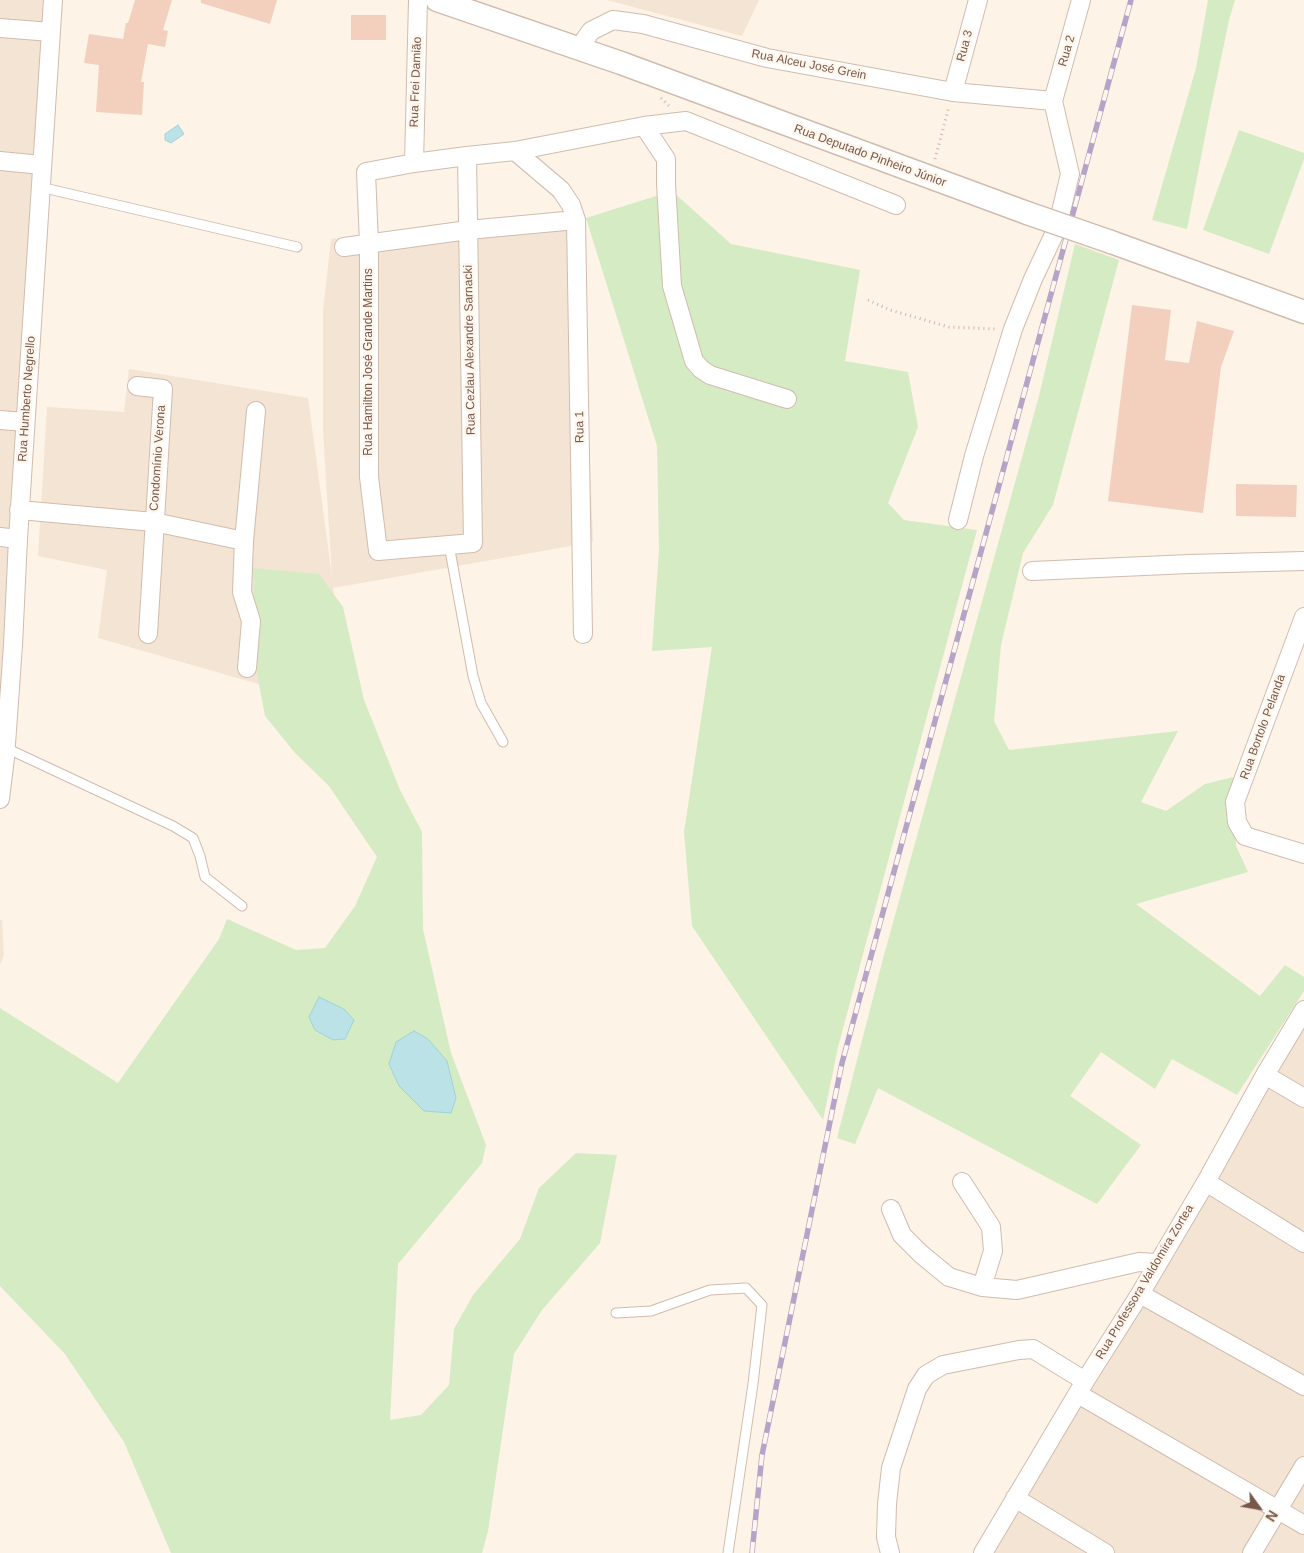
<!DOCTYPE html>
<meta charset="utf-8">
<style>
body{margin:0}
#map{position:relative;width:1304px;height:1553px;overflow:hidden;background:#fdf3e6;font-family:Arial,sans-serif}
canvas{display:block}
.north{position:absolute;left:1234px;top:1483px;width:50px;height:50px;-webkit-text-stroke:4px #fff7ed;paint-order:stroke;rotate:122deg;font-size:14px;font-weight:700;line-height:20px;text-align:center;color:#77584a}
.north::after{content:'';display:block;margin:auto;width:18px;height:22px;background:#77584a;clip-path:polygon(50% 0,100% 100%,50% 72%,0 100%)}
</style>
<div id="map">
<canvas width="1304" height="1553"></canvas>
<div class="north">N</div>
</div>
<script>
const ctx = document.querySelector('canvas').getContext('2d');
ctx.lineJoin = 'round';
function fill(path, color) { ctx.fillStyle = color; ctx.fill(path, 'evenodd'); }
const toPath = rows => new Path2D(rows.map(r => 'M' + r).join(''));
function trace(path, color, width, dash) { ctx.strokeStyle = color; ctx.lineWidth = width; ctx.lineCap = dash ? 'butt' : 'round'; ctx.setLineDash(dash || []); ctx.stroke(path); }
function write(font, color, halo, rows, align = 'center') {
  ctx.font = font + ' Arial,sans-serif'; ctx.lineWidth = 5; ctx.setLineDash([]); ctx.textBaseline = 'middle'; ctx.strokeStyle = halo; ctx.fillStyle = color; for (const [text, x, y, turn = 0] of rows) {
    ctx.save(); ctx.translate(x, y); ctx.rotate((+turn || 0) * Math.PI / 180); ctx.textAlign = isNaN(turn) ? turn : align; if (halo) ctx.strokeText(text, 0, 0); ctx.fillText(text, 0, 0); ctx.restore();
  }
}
fill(toPath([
 [0,0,47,0,0,753],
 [607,0,759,0,742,36],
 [580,211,593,542,333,588,349,710,98,638,107,570,38,556,47,407,124,412,129,369,308,398,332,577,323,431,323,312,331,239],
 [0,920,2,920,4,955,0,965],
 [1304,1000,1304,1553,974,1553,1193,1189]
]), '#f4e4d4');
fill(toPath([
 [1208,0,1235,0,1229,20,1209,116,1187,229,1152,220,1196,68],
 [1239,130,1304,153,1304,159,1269,254,1203,230],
 [672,191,731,244,860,270,845,361,908,372,918,427,888,503,904,520,977,530,838,1047,823,1120,692,926,684,832,712,647,652,651,659,549,657,446,586,218],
 [1075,244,1119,260,1053,505,1023,553,1001,645,994,721,1009,750,1178,731,1141,802,1166,811,1205,784,1233,777,1236,846,1248,872,1136,904,1260,996,1285,965,1304,977,1304,991,1237,1095,1172,1059,1155,1089,1101,1052,1070,1096,1141,1145,1097,1204,878,1088,855,1144,837,1138,884,955,1039,396],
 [253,568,319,574,343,607,364,700,400,790,422,832,423,929,451,1053,486,1145,482,1163,398,1264,390,1420,421,1415,449,1385,454,1329,473,1295,520,1239,539,1188,576,1153,617,1155,600,1243,542,1310,514,1354,488,1531,482,1553,171,1553,124,1442,65,1354,0,1286,0,1008,118,1083,219,939,227,919,296,950,325,948,355,906,377,857,329,786,295,753,265,716,256,669]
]), '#d5ebc4');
const water = toPath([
 [178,125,184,134,171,143,165,140,165,134,178,125],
 [319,997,344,1009,354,1020,345,1039,333,1040,315,1030,309,1017,319,997],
 [414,1031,428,1039,447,1061,456,1098,451,1113,424,1111,399,1086,389,1064,396,1042,414,1031]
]);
fill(water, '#bae2e7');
trace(water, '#a0d3d9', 1);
fill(toPath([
 [135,0,172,0,163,30,168,31,165,47,148,44,141,82,144,82,142,115,96,112,99,65,84,63,89,34,123,39,126,23,128,23],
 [201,0,277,0,270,24,201,3],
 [351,15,386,15,386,40,351,40],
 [1132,305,1171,310,1165,360,1189,363,1197,321,1234,331,1221,367,1203,513,1108,501],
 [1236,484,1297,485,1296,517,1236,516]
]), '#f3d0bd');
const service = toPath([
 [40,187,297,247],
 [449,545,473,676,481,703,503,742],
 [6,748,173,826,193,838,200,856,205,877,242,906],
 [616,1313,651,1311,710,1290,746,1288,762,1305,753,1384,728,1553]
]);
const minor = toPath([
 [0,28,51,32],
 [579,48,591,31,613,20,643,24,767,58,953,92,1053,101],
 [953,92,978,0],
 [644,126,666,159,666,184,672,286,694,361,701,369,710,375,787,399],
 [515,151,561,190,571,205,576,220,583,634],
 [467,156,473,543,378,551,369,477,369,244,366,172,414,163,467,156,515,151,644,126,686,121,896,205],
 [0,161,42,165],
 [414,163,418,0],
 [344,247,468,230,576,220],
 [137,386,163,389,148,634],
 [0,420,25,422],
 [19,510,154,522,244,541],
 [958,520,974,456,1013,329,1033,279,1057,228,1070,174,1053,101,1081,0],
 [0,537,18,539],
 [1032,571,1189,564,1304,561],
 [1304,617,1235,802,1237,822,1245,836,1304,854],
 [247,668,251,621,242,592,244,541,256,411],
 [0,799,5,758,13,645,18,539,53,0],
 [1265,1075,1304,1098],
 [962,1182,991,1227,993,1251,982,1287],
 [1206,1182,1304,1243],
 [891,1209,902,1235,921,1254,949,1277,982,1287,1017,1290,1139,1262,1158,1263],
 [1140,1294,1304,1386],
 [1078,1394,1304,1525],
 [1015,1498,1105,1553],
 [890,1553,886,1537,887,1504,891,1468,917,1389,926,1375,943,1365,1019,1350,1033,1349,1085,1381],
 [983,1553,1085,1381,1140,1294,1206,1182,1265,1075,1304,1010],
 [1252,1553,1304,1466]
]);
const tertiary = toPath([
 [437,0,621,63,1027,213],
 [1111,242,1304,312]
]);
trace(service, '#d1bcae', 11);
trace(minor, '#d1bcae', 20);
trace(tertiary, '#d1bcae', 25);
trace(toPath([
 [661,98,671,108],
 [935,159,949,107],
 [868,300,890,310,949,327,997,329]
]), '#d8b3a0', 3, [1, 4]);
trace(service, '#fff', 9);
trace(minor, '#fff', 18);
trace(tertiary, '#fff', 22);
const rail = toPath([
 [752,1553,762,1455,842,1063,1131,0]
]);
trace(rail, '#b5a4c7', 5.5);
trace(rail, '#fff7ed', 4, [11]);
const tertiaryBridge = toPath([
 [1027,213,1111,242]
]);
trace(tertiaryBridge, '#d1bcae', 25, []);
trace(tertiaryBridge, '#fff', 22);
write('12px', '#77584a', '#fff7ed', [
 ["Rua 3",965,46,-75],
 ["Rua 2",1067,51,-74],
 ["Rua Alceu José Grein",809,65,11],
 ["Rua Frei Damião",416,82,-88],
 ["Rua Deputado Pinheiro Júnior",870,156,20],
 ["Rua Cezlau Alexandre Sarnacki",470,350,-91],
 ["Rua Hamilton José Grande Martins",369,362,-90],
 ["Rua Humberto Negrello",27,399,-86],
 ["Rua 1",580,427,-91],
 ["Condomínio Verona",158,458,-86],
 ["Rua Bortolo Pelanda",1263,727,-70],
 ["Rua Professora Valdomira Zortea",1145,1282,-59]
]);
</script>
